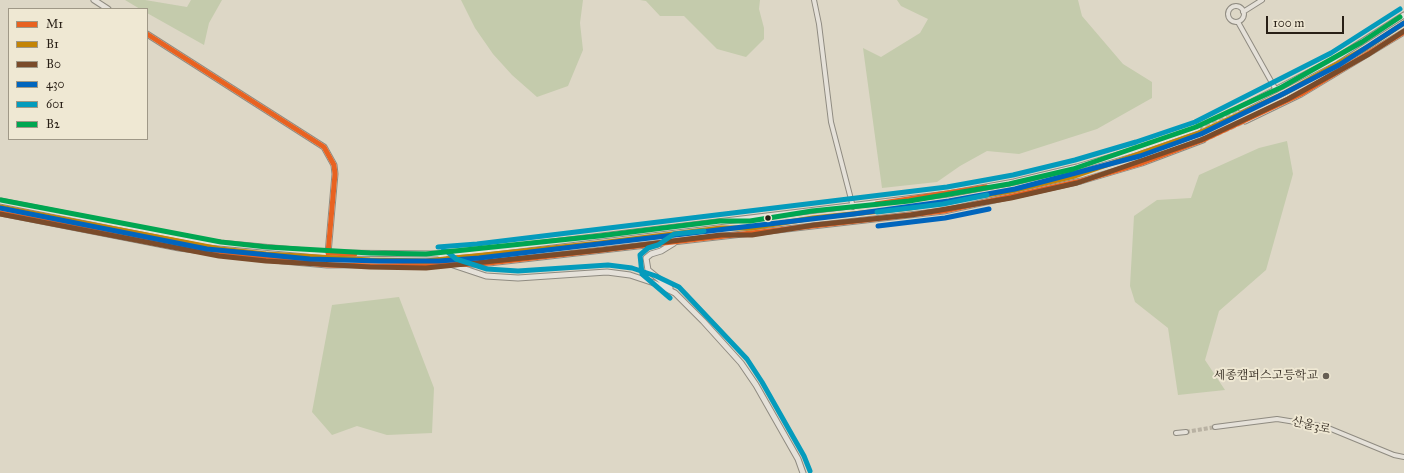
<!DOCTYPE html>
<meta charset="utf-8">
<style>
body{margin:0}
#map{position:relative;width:1404px;height:473px;overflow:hidden;background:#ddd7c6;font-family:"IM FELL Great Primer",serif}
canvas{display:block}
.legend{position:absolute;left:8px;top:8px;width:140px;height:132px;box-sizing:border-box;background:#efe8d3;border:1px solid #9f9887;margin:0;padding:5px 7px;list-style:none;font-size:12px;color:#281f16}
.legend li{display:flex;align-items:center;gap:8px;height:20px}
.legend b{width:20px;border:1px solid #9f9887}
.scale{position:absolute;left:1266px;top:16px;width:78px;height:18px;box-sizing:border-box;border:2px solid #281f16;border-top:0;padding-left:5px;font-size:12px;line-height:14px;white-space:nowrap;color:#281f16;-webkit-text-stroke:3px #efe8d3;paint-order:stroke}
</style>
<div id="map">
<canvas width="1404" height="473"></canvas>
<ul class="legend">
<li><b style="height:5px;background:#e86221"></b>M1</li>
<li><b style="height:5px;background:#c38406"></b>B1</li>
<li><b style="height:5px;background:#7a4b2a"></b>B0</li>
<li><b style="height:5px;background:#0065bd"></b>430</li>
<li><b style="height:5px;background:#049bbc"></b>601</li>
<li><b style="height:5px;background:#00a651"></b>B2</li>
</ul>
<div class="scale">100 m</div>
</div>
<script>
const ctx = document.querySelector('canvas').getContext('2d');
ctx.lineJoin = 'round';
function fill(path, color) { ctx.fillStyle = color; ctx.fill(path, 'evenodd'); }
const toPath = rows => new Path2D(rows.map(r => 'M' + r).join(''));
function trace(path, color, width, dash) { ctx.strokeStyle = color; ctx.lineWidth = width; ctx.lineCap = dash ? 'butt' : 'round'; ctx.setLineDash(dash || []); ctx.stroke(path); }
function write(font, color, halo, rows, align = 'center') {
  ctx.font = font + ' "IM FELL Great Primer","Noto Serif KR",serif'; ctx.lineWidth = 4; ctx.setLineDash([]); ctx.textBaseline = 'middle'; ctx.strokeStyle = halo; ctx.fillStyle = color; for (const [text, x, y, turn = 0] of rows) {
    ctx.save(); ctx.translate(x, y); ctx.rotate((+turn || 0) * Math.PI / 180); ctx.textAlign = isNaN(turn) ? turn : align; if (halo) ctx.strokeText(text, 0, 0); ctx.fillText(text, 0, 0); ctx.restore();
  }
}
fill(toPath([
 [125,0,145,0,187,7,191,0,222,0,209,23,204,45,147,13,147,9,140,9],
 [461,0,583,0,580,23,583,50,568,86,537,97,512,75,493,54,475,28],
 [640,0,760,0,759,9,764,28,764,39,746,57,717,49,684,16,660,16,646,1],
 [897,0,1078,0,1082,16,1123,64,1152,82,1152,98,1097,129,1019,154,987,151,960,166,937,182,882,188,863,48,881,57,920,33,928,19,901,6],
 [1287,141,1293,174,1266,270,1219,311,1205,360,1225,390,1178,395,1168,328,1135,302,1130,286,1134,216,1157,200,1191,198,1199,175,1259,148],
 [399,297,434,388,432,433,387,435,357,426,332,435,312,412,332,305]
]), '#c4cbac');
trace(toPath([
 [1186,432,1215,427]
]), '#b9b2a3', 4, [4, 2]);
trace(toPath([
 [1198,128,1240,108],
 [1203,140,1245,121]
]), '#b9b2a3', 5, [5, 2.5]);
const minor = toPath([
 [814,0,819,24,831,122,853,207],
 '1228 14a8 8 0 1 1 16 0a8 8 0 1 1-16 0Z',
 [1243,12,1262,0],
 [1238,22,1276,90],
 [1215,427,1277,419,1326,427,1394,455,1404,457],
 [1176,433,1186,432]
]);
const tertiary = toPath([
 [94,0,108,9],
 [147,34,324,147,334,165,335,174,327,265],
 [1240,108,1335,59,1404,15],
 [1245,121,1301,94,1404,32],
 [0,201,208,242,328,253,439,254,478,251,948,194,1014,182,1077,167,1138,149,1198,128],
 [0,213,179,248,283,261,327,265,480,264,944,211,1081,181,1142,163,1203,140],
 [439,254,453,265,486,276,518,278,607,272,630,275,654,283,675,293,703,321,741,363,756,385,798,459,803,473],
 [670,288,648,270,646,258,651,254,661,251,674,243]
]);
trace(minor, '#8f8b81', 6);
trace(tertiary, '#8f8b81', 7);
trace(minor, '#e5e1d9', 4);
trace(tertiary, '#e5e1d9', 5);
trace(toPath([
 [147,34,324,147,334,165,335,174,328,253,355,254],
 [876,204,986,187],
 [0,213,206,252,327,265,379,266,480,264,944,211,1081,181,1142,163,1203,140,1301,94,1404,32]
]), '#e86221', 5);
trace(toPath([
 [0,207,220,249,266,254,370,260,426,261,600,243,721,228,751,228,813,218,910,208,1010,191,1075,176,1199,133,1285,93,1366,48,1404,23]
]), '#c38406', 5);
trace(toPath([
 [0,214,219,256,266,261,370,267,426,268,601,250,721,235,752,235,814,225,911,215,1011,198,1077,183,1201,140,1288,99,1369,54,1404,31]
]), '#7a4b2a', 5);
trace(toPath([
 [0,208,207,249,310,259,379,261,439,261,479,258,854,214,949,201,1015,189,1140,156,1201,134,1279,96,1339,65,1404,23],
 [878,226,945,218,989,209]
]), '#0065bd', 5);
trace(toPath([
 [877,212,943,204,987,195],
 [438,247,477,244,947,187,1013,175,1075,160,1136,142,1195,122,1331,53,1400,9],
 [443,248,456,259,487,269,518,271,608,265,632,268,656,276,679,287,747,359,762,382,804,456,810,471],
 [670,298,642,274,640,255,648,248,658,245,674,234,704,231]
]), '#049bbc', 5);
trace(toPath([
 [1,200,221,242,267,247,370,253,426,254,599,236,720,221,750,221,812,211,909,201,1009,184,1073,169,1196,127,1282,87,1362,42,1400,17]
]), '#00a651', 5);
for (const [x, y, r, color] of [
 [768,218,3.5,"#281f16"],
 [1326,376,4,"#675f54"]
]) { const dot = new Path2D(); dot.arc(x, y, r, 0, 2 * Math.PI); ctx.fillStyle = color; ctx.fill(dot); trace(dot, '#efe8d3', 1.5); }
write('12px', '#281f16', '#efe8d3', [
 ["세종캠퍼스고등학교",1318,376]
], 'right');
write('12px', '#281f16', '#efe8d3', [
 ["산울3로",1311,426,13]
]);
</script>
